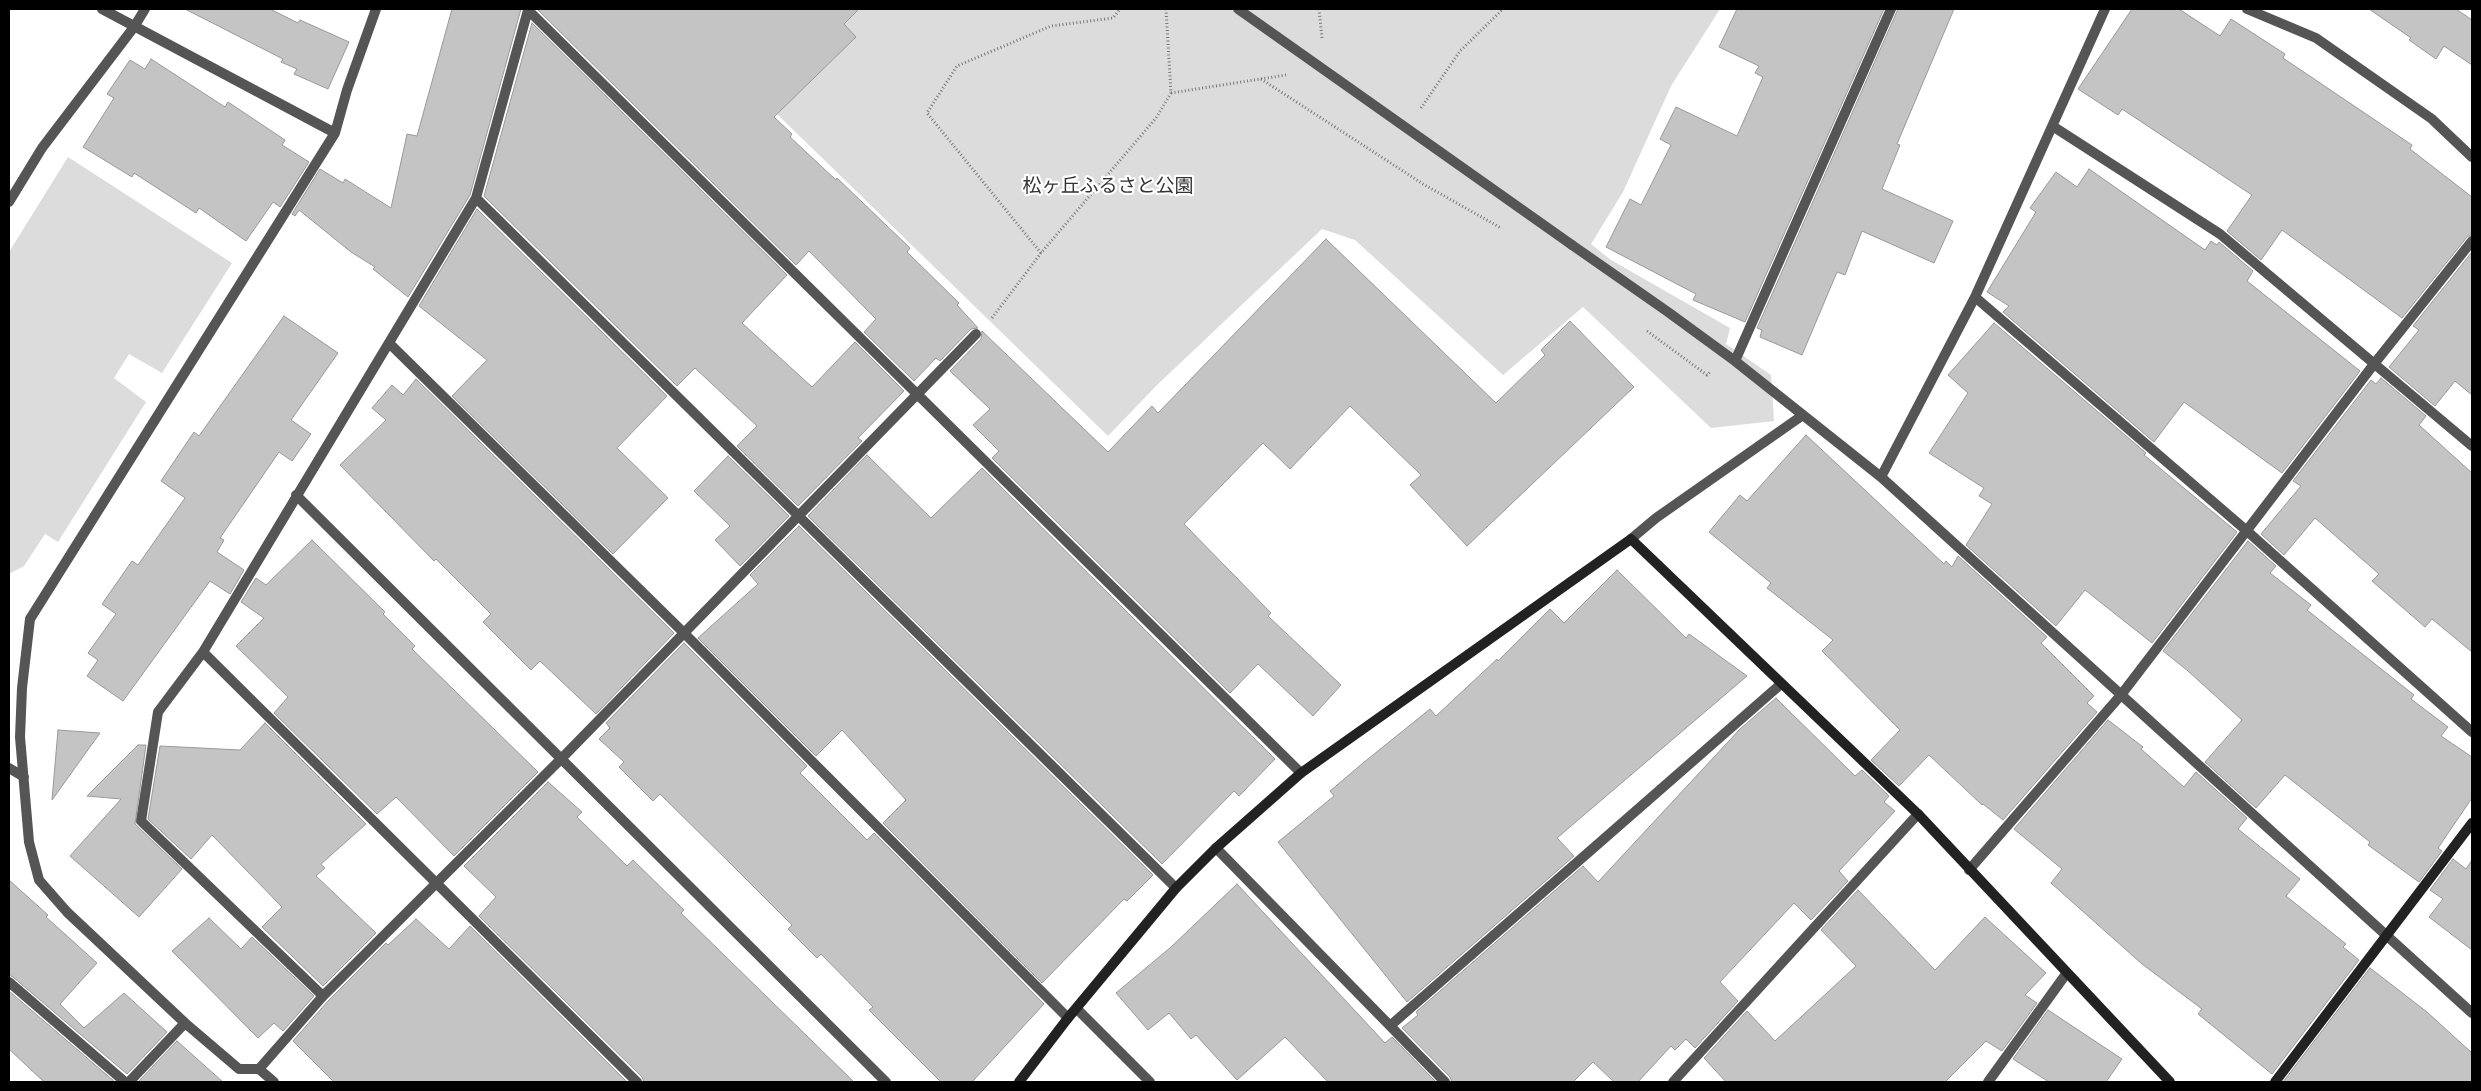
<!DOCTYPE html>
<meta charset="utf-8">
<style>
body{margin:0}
#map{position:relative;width:2481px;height:1091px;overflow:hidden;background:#fff;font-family:Karla,sans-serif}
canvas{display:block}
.frame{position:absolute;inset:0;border:10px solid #000;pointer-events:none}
</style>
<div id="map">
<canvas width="2481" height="1091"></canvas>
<div class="frame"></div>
</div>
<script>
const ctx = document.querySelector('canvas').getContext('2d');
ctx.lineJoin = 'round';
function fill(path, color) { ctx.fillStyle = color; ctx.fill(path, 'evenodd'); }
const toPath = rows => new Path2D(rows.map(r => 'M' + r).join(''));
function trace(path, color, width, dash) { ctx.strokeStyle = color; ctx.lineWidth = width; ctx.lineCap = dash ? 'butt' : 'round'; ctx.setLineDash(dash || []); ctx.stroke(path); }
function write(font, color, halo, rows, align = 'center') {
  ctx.font = font + ' Karla,"Noto Sans JP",sans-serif'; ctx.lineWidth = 4.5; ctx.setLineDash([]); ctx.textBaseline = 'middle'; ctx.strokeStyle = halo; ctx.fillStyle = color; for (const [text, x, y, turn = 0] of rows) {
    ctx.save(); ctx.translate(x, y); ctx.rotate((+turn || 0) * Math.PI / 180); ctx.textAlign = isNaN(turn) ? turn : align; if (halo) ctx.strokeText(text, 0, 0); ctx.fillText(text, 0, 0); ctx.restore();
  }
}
fill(toPath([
 [669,9,1720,9,1671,86,1623,192,1591,244,1611,260,1730,328,1726,344,1771,375,1774,421,1711,428,1583,307,1503,375,1355,240,1322,229,1157,385,1108,436],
 [68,157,232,263,162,373,129,354,114,378,146,402,58,542,45,534,24,566,9,574,9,252]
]), '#dcdcdc');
const building = toPath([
 [185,9,270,9,298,23,300,20,349,42,328,89,294,74,297,69,281,62,283,59,185,9],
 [452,9,521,9,470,195,408,297,373,269,375,267,351,252,299,210,295,216,292,214,320,169,343,183,345,179,391,208,407,134,417,136,452,9],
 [537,9,859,9,844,24,856,37,774,117,792,134,790,137,836,180,837,178,910,248,907,252,959,303,957,305,978,328,971,329,940,361,936,358,914,381,864,332,876,319,809,251,796,265,537,9],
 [1737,9,1884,9,1745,322,1693,300,1696,294,1606,247,1630,199,1641,205,1671,145,1660,139,1676,107,1737,136,1763,77,1755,73,1759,66,1719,47,1737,9],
 [1898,9,1954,9,1897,144,1900,145,1882,189,1953,221,1934,263,1862,231,1845,275,1837,272,1802,355,1760,337,1762,330,1757,328,1898,9],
 [2132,9,2179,9,2220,36,2231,19,2285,54,2283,58,2412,145,2410,149,2472,197,2472,234,2467,237,2402,318,2282,230,2261,260,2227,231,2252,195,2122,109,2118,115,2078,89,2132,9],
 [2369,9,2456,9,2472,20,2472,65,2444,46,2436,59,2409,40,2411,38,2369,9],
 [532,23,787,275,742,323,812,387,855,342,904,391,858,438,862,441,798,506,737,446,757,426,695,368,677,386,484,196,532,23],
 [151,59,225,107,228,102,285,140,282,145,309,162,280,207,273,202,246,241,199,208,196,213,134,173,132,177,83,147,114,98,107,94,130,60,145,69,151,59],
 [2089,169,2205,250,2211,241,2217,245,2219,242,2253,271,2247,281,2360,371,2282,473,2184,402,2154,442,2003,312,2009,306,1987,292,2036,212,2030,208,2056,172,2077,187,2089,169],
 [477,209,667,396,617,448,668,498,613,554,452,396,487,360,419,306,477,209],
 [1326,239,1496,403,1545,355,1541,350,1570,321,1634,387,1467,546,1410,485,1421,475,1350,406,1290,469,1263,443,1184,524,1271,613,1268,616,1341,685,1313,716,1258,664,1230,693,992,458,999,451,973,425,990,409,950,371,981,339,982,331,1108,452,1152,406,1158,413,1326,239],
 [2472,252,2472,395,2455,381,2435,406,2389,367,2419,330,2413,326,2472,252],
 [284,316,338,353,291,420,311,434,292,461,279,452,220,538,224,540,217,552,244,570,230,594,210,581,123,701,87,676,98,660,88,653,116,614,102,604,132,561,138,565,185,498,161,481,194,432,199,436,284,316],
 [1994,323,2146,453,2144,455,2237,532,2152,643,2085,590,2056,626,1966,545,1992,504,1979,496,1984,488,1929,453,1968,393,1948,375,1994,323],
 [2381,378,2426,416,2419,425,2472,473,2472,652,2432,619,2425,627,2372,581,2379,574,2315,518,2284,555,2261,534,2301,486,2293,481,2371,380,2376,384,2381,378],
 [416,379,674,633,596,714,540,661,531,670,483,622,491,614,436,559,434,561,340,465,386,420,372,408,392,385,403,395,416,379],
 [1806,435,1944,564,1946,561,1952,567,1958,556,2047,637,2041,643,2094,696,2087,703,2097,712,2003,820,1983,804,1982,805,1929,755,1899,786,1871,760,1900,730,1822,651,1833,640,1767,588,1771,583,1709,532,1740,495,1747,501,1806,435],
 [867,455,931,518,982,468,1275,759,1239,796,1234,791,1162,864,808,516,867,455],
 [728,456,789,516,740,566,715,540,730,526,694,491,728,456],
 [799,526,1153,875,1127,901,1124,899,1042,983,883,823,906,800,842,730,816,756,698,638,758,584,750,575,799,526],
 [312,540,385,612,383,614,415,646,412,649,538,772,454,856,396,797,377,814,274,713,288,697,236,646,264,618,241,602,256,578,266,585,312,540],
 [2248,541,2276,566,2270,573,2311,605,2307,610,2414,695,2411,699,2448,727,2441,736,2472,757,2472,798,2438,848,2442,851,2419,882,2368,845,2370,842,2285,775,2256,808,2205,762,2242,720,2188,671,2163,651,2248,541],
 [1617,570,1686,638,1689,634,1747,676,1557,838,1574,856,1407,1002,1278,842,1334,796,1330,791,1363,763,1430,709,1436,716,1497,659,1498,661,1550,609,1564,623,1617,570],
 [684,643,807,766,800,773,867,840,874,833,1044,1004,972,1082,941,1082,869,1010,873,1007,821,954,817,958,788,929,792,925,729,862,660,794,653,801,619,767,624,762,599,739,610,728,606,723,684,643],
 [1776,698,1855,776,1862,770,1889,796,1884,802,1895,811,1839,871,1848,881,1811,920,1794,903,1720,982,1738,1001,1695,1048,1686,1039,1675,1050,1671,1046,1638,1082,1614,1082,1593,1062,1573,1082,1452,1082,1450,1077,1402,1028,1418,1015,1416,1012,1583,866,1598,882,1740,729,1776,698],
 [2108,720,2143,747,2141,749,2184,787,2196,772,2247,818,2238,829,2300,879,2286,896,2346,944,2343,947,2359,960,2272,1074,2198,1014,2202,1009,2142,964,2051,883,2062,869,2014,829,2108,720],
 [265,723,366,824,321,864,325,868,316,876,376,933,323,986,262,927,282,907,212,835,191,859,148,819,160,746,240,750,265,723],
 [58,730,100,733,52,800,58,730],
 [138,745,146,745,135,824,182,869,139,917,70,856,121,799,87,796,138,745],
 [548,782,582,812,577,817,627,866,633,860,684,910,681,913,854,1082,644,1082,642,1077,479,916,496,897,464,866,548,782],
 [2453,859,2466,869,2472,860,2472,950,2429,917,2443,899,2430,890,2453,859],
 [9,880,48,915,46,917,97,963,60,1004,84,1028,124,993,167,1032,127,1074,13,977,9,975,9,880],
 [1237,884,1385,1043,1392,1037,1436,1082,1328,1082,1285,1037,1237,1080,1196,1035,1191,1039,1169,1013,1148,1030,1116,993,1171,947,1237,884],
 [1858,890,1935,970,1985,917,2046,973,2025,995,2037,1003,2002,1051,1986,1041,1945,1082,1726,1082,1704,1058,1747,1011,1775,1041,1856,966,1821,930,1858,890],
 [209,918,241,949,252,937,314,996,283,1031,274,1023,258,1038,172,951,209,918],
 [416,919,449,949,470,926,627,1082,334,1082,293,1041,328,1001,386,943,388,945,416,919],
 [2370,968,2427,1012,2472,1053,2472,1082,2283,1082,2370,968],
 [9,991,115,1082,44,1082,9,1049,9,991],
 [2048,1010,2122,1059,2106,1082,2049,1082,2013,1059,2048,1010],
 [177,1041,223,1082,138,1082,177,1041]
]);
fill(building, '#c4c4c4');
trace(building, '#999', 1);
trace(toPath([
 [1319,9,1322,38],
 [1261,79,1423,184,1501,228],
 [1171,93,1286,75],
 [1421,108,1460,51,1503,9],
 [1041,253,927,113,957,66,1051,26,1113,18,1120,9],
 [992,318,1041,253,1156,118,1171,93,1166,9],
 [1647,331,1707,375,1710,372]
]), '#777', 3, [1, 2.5]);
trace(toPath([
 [1238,9,1572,245]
]), '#555', 10);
trace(toPath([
 [102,9,335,133],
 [2247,9,2316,38,2432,119,2472,157],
 [2054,127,2220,234,2472,446],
 [476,198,1176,888],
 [9,202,42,148,134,27,145,9],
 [1572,245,1668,312,1735,361,1881,477,2472,1013],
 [1975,297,2247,531,2472,732],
 [390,344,684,633,1068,1018],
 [1735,361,1891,9],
 [1881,477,1975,297,2105,9],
 [296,495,886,1082],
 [1631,539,1656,518,1803,415],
 [203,652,637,1082],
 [9,768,24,777],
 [1216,848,1445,1082],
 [1969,870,2121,695,2374,364,2472,241],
 [9,982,125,1082],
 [323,996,141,821,158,712,203,652,476,198,528,10,1301,773],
 [1077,1009,1150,1082],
 [1391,1025,1781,684],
 [259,1069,323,996,562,758,976,334],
 [129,1082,185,1023],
 [274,1082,259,1069,239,1069,185,1023,67,912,39,880,29,842,20,737,22,688,30,619,335,133,347,90,376,9],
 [1673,1082,1918,814],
 [1988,1082,2066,974]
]), '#555', 10);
trace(toPath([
 [1019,1082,1068,1018,1176,888,1216,848,1301,773,1631,539,1918,814,2170,1082],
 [2275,1082,2472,823]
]), '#222', 10);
write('19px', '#333', '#fff', [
 ["松ヶ丘ふるさと公園",1108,187]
]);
</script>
